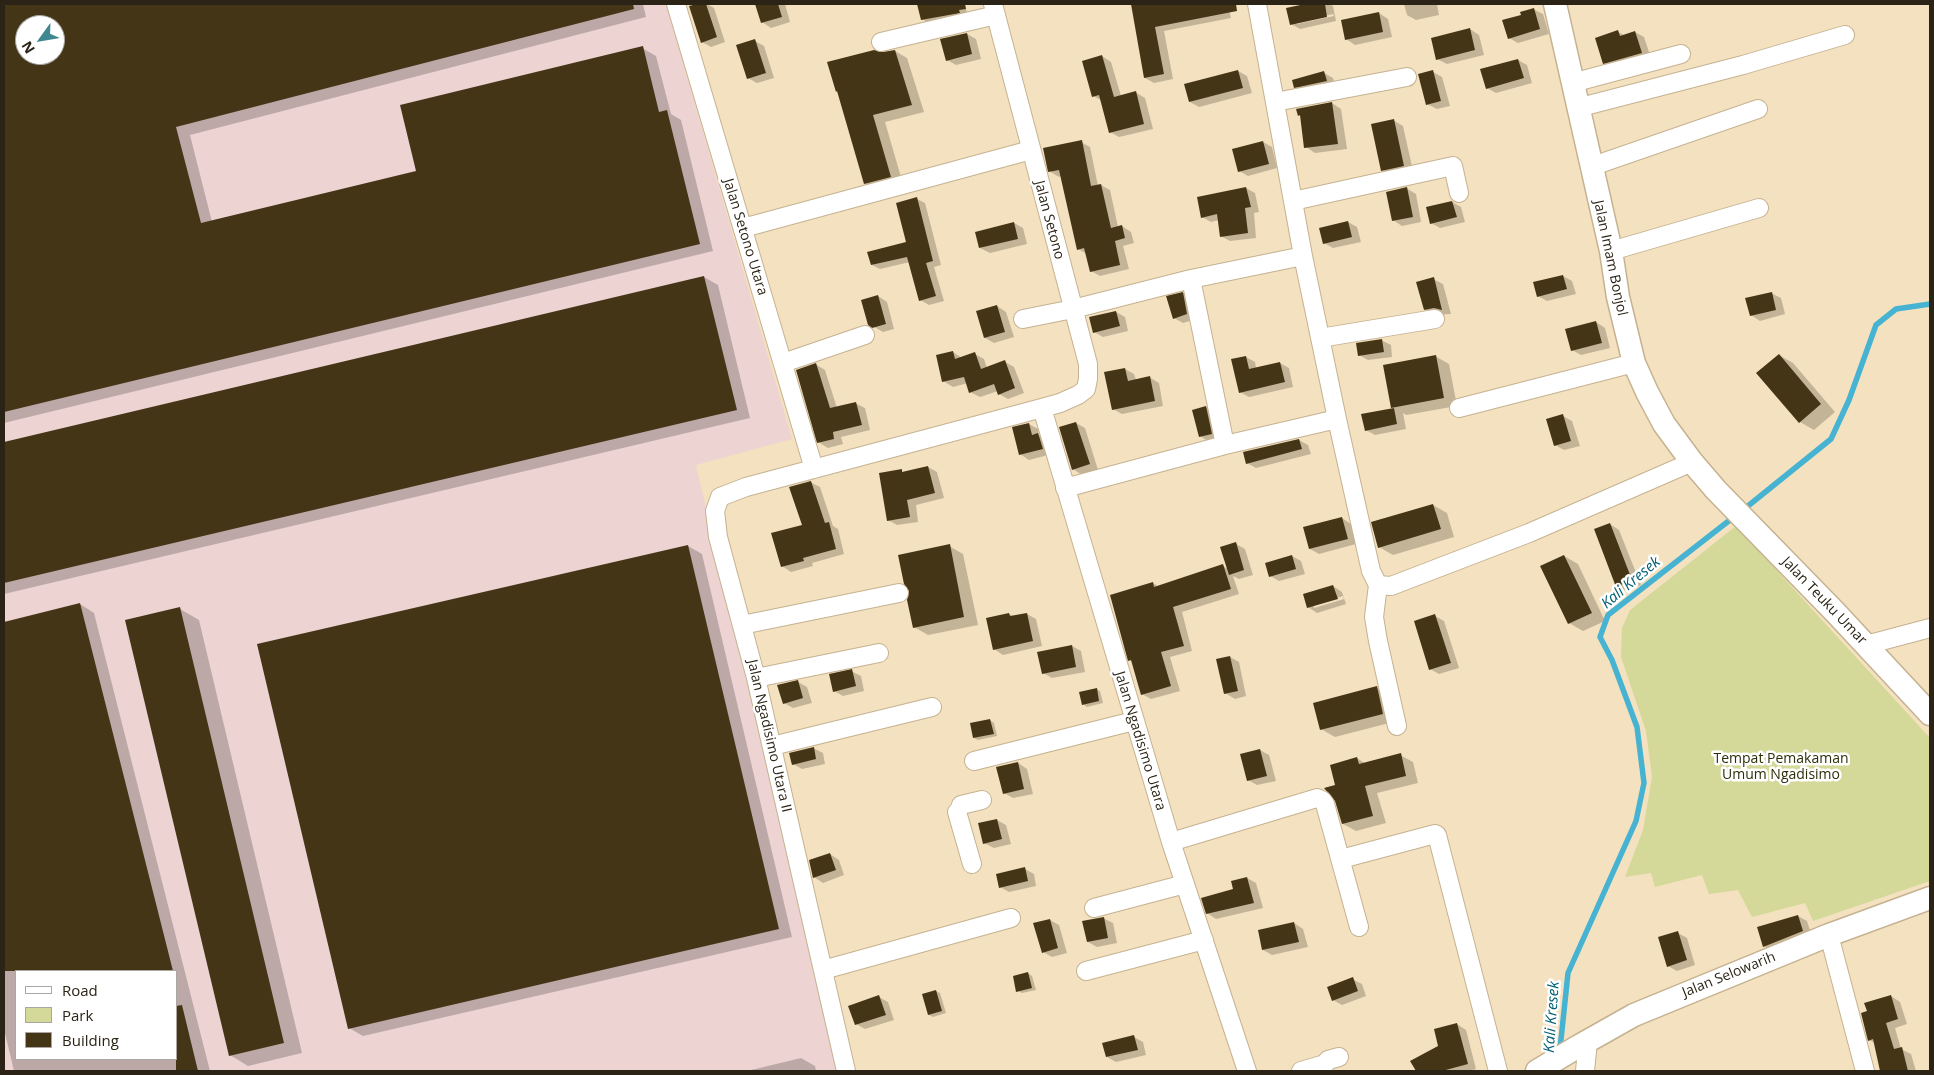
<!DOCTYPE html>
<style>
body{margin:0}
#map{position:relative;width:1934px;height:1075px;overflow:hidden;background:#f4e1bf;font-family:"Open Sans",sans-serif}
canvas{display:block}
.frame{position:absolute;inset:0;border:5px solid #2b2416;pointer-events:none}
.legend{position:absolute;left:15px;top:970px;width:162px;height:90px;box-sizing:border-box;background:#fff;border:1px solid #aaa7a2;margin:0;padding:6px 9px;list-style:none;font-size:15px;color:#2b2416}
.legend li{display:flex;align-items:center;gap:10px;height:25px}
.legend b{width:25px;border:1px solid #aaa7a2}
.north{position:absolute;left:15px;top:15px;width:50px;height:50px;box-sizing:border-box;background:#fff;border:1px solid #aaa7a2;border-radius:50%;rotate:238deg;font-size:14px;font-weight:700;line-height:20px;text-align:center;color:#2b2416}
.north::after{content:'';display:block;margin:auto;width:18px;height:22px;background:#418792;clip-path:polygon(50% 0,100% 100%,50% 72%,0 100%)}
</style>
<div id="map">
<canvas width="1934" height="1075"></canvas>
<div class="frame"></div>
<ul class="legend">
<li><b style="height:6px;background:#fff"></b>Road</li>
<li><b style="height:14px;background:#d4d999"></b>Park</li>
<li><b style="height:14px;background:#453517"></b>Building</li>
</ul>
<div class="north">N</div>
</div>
<script>
const ctx = document.querySelector('canvas').getContext('2d');
ctx.lineJoin = 'round';
function fill(path, color) { ctx.fillStyle = color; ctx.fill(path, 'evenodd'); }
const toPath = rows => new Path2D(rows.map(r => 'M' + r).join(''));
function trace(path, color, width, dash) { ctx.strokeStyle = color; ctx.lineWidth = width; ctx.lineCap = dash ? 'butt' : 'round'; ctx.setLineDash(dash || []); ctx.stroke(path); }
function write(font, color, halo, rows, align = 'center') {
  ctx.font = font + ' "Open Sans",sans-serif'; ctx.lineWidth = 5; ctx.setLineDash([]); ctx.textBaseline = 'middle'; ctx.strokeStyle = halo; ctx.fillStyle = color; for (const [text, x, y, turn = 0] of rows) {
    ctx.save(); ctx.translate(x, y); ctx.rotate((+turn || 0) * Math.PI / 180); ctx.textAlign = isNaN(turn) ? turn : align; if (halo) ctx.strokeText(text, 0, 0); ctx.fillText(text, 0, 0); ctx.restore();
  }
}
fill(toPath([
 [4,4,666,4,792,439,696,465,838,1071,4,1071],
 [25,25,55,25,55,55,25,55],
 [16,971,176,971,176,1059,16,1059]
]), '#edd3d2');
fill(toPath([
 [1736,526,1930,738,1930,881,1813,921,1805,903,1752,917,1738,890,1709,894,1702,875,1655,887,1651,873,1625,877,1643,830,1652,777,1646,731,1621,657,1622,628,1630,610]
]), '#d4d999');
fill(toPath([
 [4,4,643,4,646,17,190,135,212,222,418,172,642,48,656,56,671,114,681,120,713,251,4,423],
 [25,25,55,25,55,55,25,55],
 [701,4,707,4,714,8,725,42,711,47,702,42,690,7],
 [756,4,785,4,790,22,771,28,762,22],
 [919,4,965,4,968,17,932,25,922,19],
 [1132,4,1228,4,1231,18,1164,31,1173,79,1154,83,1145,78],
 [1311,4,1328,4,1333,6,1336,21,1300,29,1291,24,1288,9],
 [1333,14,1334,16,1297,24,1297,22],
 [1404,4,1437,4,1439,15,1416,20,1407,15],
 [1533,9,1543,14,1549,34,1518,43,1509,38,1522,15],
 [1379,13,1388,19,1392,37,1355,45,1346,39],
 [1470,29,1479,35,1484,55,1447,64,1437,59],
 [1618,32,1624,35,1635,32,1644,37,1651,58,1613,68,1604,63],
 [967,34,976,39,981,59,956,65,947,60],
 [755,41,764,46,774,78,757,83,748,78],
 [895,51,907,58,924,112,885,122,903,184,878,191,865,183,839,92,837,91,883,54],
 [1102,56,1111,62,1121,96,1135,92,1145,98,1153,129,1119,137,1110,132,1101,100,1093,96],
 [1518,60,1527,65,1532,83,1496,93,1487,88],
 [1238,71,1247,76,1252,93,1199,107,1190,102],
 [1433,72,1442,77,1450,106,1437,109,1427,104],
 [1324,73,1333,78,1335,86,1304,92,1295,87],
 [1332,103,1341,109,1347,149,1315,153,1306,147,1302,117,1299,115],
 [1393,120,1403,126,1413,171,1392,175,1383,170],
 [1081,142,1090,147,1098,186,1101,185,1110,190,1118,227,1122,226,1131,232,1134,243,1123,246,1129,269,1100,276,1091,271,1087,254,1078,249,1061,176,1059,177,1049,171],
 [1263,142,1272,147,1277,168,1248,176,1239,171],
 [1246,188,1255,193,1259,212,1254,213,1256,238,1230,241,1221,236,1219,220,1211,222,1202,217],
 [1406,188,1416,194,1421,222,1402,226,1393,220],
 [917,199,925,203,941,265,934,267,944,301,929,305,920,300,910,262,880,269,872,265,908,243],
 [1452,202,1461,207,1465,222,1440,228,1431,223],
 [1348,222,1357,227,1361,242,1333,248,1324,243],
 [1014,223,1023,228,1027,244,990,253,980,248],
 [1563,276,1572,281,1576,294,1547,301,1538,296],
 [704,277,718,285,750,418,4,594,4,443],
 [1433,279,1443,284,1451,314,1434,315,1425,309],
 [1183,293,1192,299,1196,319,1183,323,1174,318],
 [1771,293,1781,298,1785,314,1760,321,1751,315],
 [878,296,887,302,894,329,883,332,869,324],
 [997,306,1006,312,1014,337,994,343,985,338],
 [1116,312,1125,317,1128,331,1103,337,1094,332],
 [1596,322,1605,328,1610,348,1581,355,1572,350],
 [1381,340,1391,345,1392,357,1368,360,1359,355],
 [953,352,962,358,975,354,984,359,987,368,1005,362,1014,367,1024,393,1008,399,999,394,998,391,980,397,970,392,968,383,953,387,943,381],
 [1779,355,1793,363,1835,412,1814,430,1800,422],
 [1435,356,1449,364,1457,406,1406,415,1403,413,1406,429,1375,435,1366,430,1363,415,1395,409,1392,407],
 [1246,357,1255,362,1256,368,1280,363,1289,368,1293,387,1249,397,1240,392],
 [815,364,825,370,837,408,855,403,865,408,870,430,841,437,843,444,828,448,818,442],
 [1125,369,1134,374,1136,380,1149,377,1159,383,1163,406,1122,414,1113,409],
 [1206,407,1215,413,1220,439,1209,442,1200,436],
 [1563,416,1572,421,1580,446,1564,450,1555,445],
 [1076,423,1085,428,1098,470,1082,475,1073,469],
 [1029,424,1038,429,1039,435,1047,440,1052,454,1029,460,1020,454],
 [1299,440,1308,445,1311,454,1256,468,1247,463],
 [928,467,937,472,944,498,916,505,918,522,897,525,888,520,901,471,905,473],
 [810,482,820,487,833,526,838,529,844,554,812,563,813,566,791,572,782,566,804,526],
 [1433,505,1447,513,1454,537,1393,555,1379,547],
 [1342,518,1351,524,1356,544,1319,554,1310,549],
 [1610,524,1619,530,1641,585,1626,591,1617,586],
 [1236,544,1245,549,1253,575,1239,579,1233,576,1239,594,1182,612,1192,651,1170,657,1180,691,1151,699,1142,694,1133,662,1129,660,1153,583,1159,587,1223,566,1228,569],
 [688,546,702,554,792,937,363,1036,349,1028],
 [949,546,963,554,978,625,928,635,914,627],
 [1292,556,1301,561,1305,574,1279,581,1270,576],
 [1564,556,1578,564,1605,621,1583,631,1569,623],
 [1333,586,1342,592,1346,604,1317,613,1308,607],
 [1343,596,1344,599,1314,608,1314,605],
 [80,604,94,613,210,1071,14,1071,4,1029,4,623],
 [16,971,176,971,176,1059,16,1059],
 [180,609,199,620,302,1053,248,1066,230,1055],
 [1009,614,1014,617,1027,614,1036,619,1042,646,1003,655,994,649],
 [1435,616,1444,621,1459,668,1439,674,1430,669],
 [1072,646,1081,651,1085,672,1052,678,1043,673],
 [1230,657,1239,662,1246,696,1235,699,1225,693],
 [851,671,861,676,864,691,843,696,834,691],
 [798,682,807,687,812,703,793,708,784,703],
 [1377,688,1391,696,1397,721,1335,737,1321,729],
 [1096,689,1100,691,1103,703,1087,707,1083,704],
 [990,720,994,723,997,736,978,740,974,738],
 [813,748,823,753,825,764,802,769,793,764],
 [1260,750,1269,755,1276,781,1257,785,1248,780],
 [1400,755,1413,762,1418,783,1377,793,1386,823,1356,831,1343,824,1337,786,1357,758,1366,764],
 [1018,763,1027,769,1033,794,1013,798,1004,793],
 [997,820,1006,825,1011,844,994,848,984,843],
 [830,854,839,860,844,875,823,883,814,877],
 [1025,869,1034,874,1036,886,1009,892,1000,887],
 [1247,878,1256,883,1263,908,1216,919,1207,913],
 [1798,916,1807,921,1812,937,1773,952,1764,946],
 [1103,918,1113,923,1117,943,1097,947,1088,942],
 [1050,920,1059,925,1067,953,1052,957,1043,952],
 [1294,923,1303,929,1308,947,1272,955,1263,950],
 [1678,933,1687,938,1695,965,1677,971,1668,966],
 [1028,973,1032,976,1036,990,1022,993,1018,991],
 [1352,979,1362,984,1366,996,1342,1005,1333,1000],
 [936,991,940,993,946,1013,933,1017,929,1015],
 [1891,996,1900,1002,1907,1024,1895,1028,1901,1049,1911,1054,1916,1071,1881,1071,1875,1043,1869,1040],
 [879,997,888,1002,894,1020,865,1029,856,1024],
 [1457,1024,1466,1030,1476,1069,1469,1071,1417,1071,1412,1062,1440,1047],
 [1134,1037,1143,1042,1146,1055,1116,1062,1107,1057],
 [801,1058,815,1066,816,1071,747,1071]
]), '#0003');
trace(toPath([
 [1743,510,1831,439,1849,400,1876,325,1896,309,1930,304],
 [1560,1049,1568,973,1636,821,1644,783,1637,727,1612,660,1600,637,1608,615,1735,516]
]), '#45b3d1', 5.5);
fill(toPath([
 [4,4,633,4,634,9,176,127,201,223,416,171,400,105,643,46,659,112,667,110,700,244,4,412],
 [25,25,55,25,55,55,25,55],
 [697,4,706,4,717,37,701,43,689,6],
 [755,4,778,4,782,17,761,23],
 [917,4,965,4,966,9,959,10,960,13,921,20],
 [1131,4,1236,4,1237,11,1155,27,1164,74,1144,78],
 [1305,4,1325,4,1327,17,1290,25,1286,8],
 [1534,8,1540,29,1508,39,1502,20,1521,15,1520,12],
 [1379,12,1383,32,1345,40,1341,20],
 [1470,28,1475,50,1436,60,1431,38],
 [1618,30,1620,36,1635,31,1642,53,1603,64,1595,38],
 [967,33,972,54,946,61,940,39],
 [755,39,766,73,747,79,736,45],
 [874,50,883,52,895,50,912,105,873,115,891,177,864,184,837,91,836,92,827,62],
 [1102,55,1114,97,1136,91,1144,124,1109,133,1099,95,1092,97,1082,61],
 [1518,59,1524,78,1486,89,1480,69],
 [1238,70,1243,88,1189,102,1184,84],
 [1433,70,1441,101,1426,105,1418,74],
 [1324,71,1327,81,1294,88,1292,80],
 [1332,102,1338,144,1304,148,1300,115,1298,116,1296,109],
 [1394,119,1404,166,1381,171,1371,124],
 [1082,140,1091,186,1101,184,1111,228,1122,225,1125,238,1115,241,1120,265,1090,272,1084,248,1077,250,1059,170,1048,172,1043,148],
 [1263,141,1269,164,1238,172,1232,149],
 [1246,187,1251,207,1245,208,1248,233,1220,237,1217,214,1201,218,1197,197],
 [1407,187,1413,217,1392,221,1386,192],
 [917,197,933,261,926,263,936,296,919,301,907,257,871,265,867,252,906,242,896,203],
 [1452,201,1457,217,1430,224,1426,207],
 [1348,221,1352,237,1323,244,1319,228],
 [1014,222,1018,239,979,248,975,232],
 [1563,275,1567,289,1537,297,1533,282],
 [704,276,737,410,4,583,4,442],
 [1434,277,1442,310,1434,308,1424,310,1416,282],
 [1183,292,1187,314,1173,319,1166,296],
 [1772,292,1776,310,1750,316,1745,298],
 [878,295,886,324,872,328,868,325,861,300],
 [997,305,1005,332,984,338,976,311],
 [1116,311,1120,326,1093,333,1089,317],
 [1596,321,1602,343,1571,351,1565,329],
 [1382,339,1384,352,1358,356,1356,343],
 [953,351,955,359,975,352,981,369,1005,360,1015,388,998,395,994,384,969,393,964,377,942,382,936,355],
 [1779,354,1821,404,1799,423,1756,373],
 [1436,355,1444,398,1391,408,1383,365],
 [1246,356,1249,369,1280,362,1285,382,1239,393,1231,359],
 [816,363,830,408,856,402,862,425,833,432,834,439,817,443,796,370],
 [1125,368,1128,381,1150,376,1155,401,1112,410,1104,372],
 [1206,406,1212,434,1199,437,1192,410],
 [1394,408,1397,424,1365,431,1361,414],
 [1563,414,1571,441,1554,446,1546,419],
 [1076,422,1090,464,1072,470,1059,427],
 [1029,423,1032,435,1038,433,1043,449,1019,455,1012,427],
 [1299,439,1302,449,1246,464,1243,452],
 [928,466,935,493,907,500,910,517,887,521,879,473,902,469,902,472],
 [811,481,825,523,829,522,836,549,803,558,804,561,781,567,771,533,802,525,789,487],
 [1433,504,1441,529,1378,548,1371,522],
 [1342,517,1348,539,1309,549,1303,527],
 [1610,523,1632,580,1616,587,1594,529],
 [1236,542,1244,570,1229,575,1220,547],
 [950,544,964,617,913,628,907,600,909,591,904,584,898,555],
 [688,545,779,929,348,1029,257,644],
 [1292,555,1296,569,1269,577,1265,563],
 [1564,555,1592,613,1568,624,1540,566],
 [1223,564,1231,589,1173,607,1184,646,1161,652,1171,686,1141,695,1131,660,1128,661,1110,595,1153,582,1154,587],
 [1333,585,1338,599,1307,608,1303,594],
 [80,603,173,971,4,971,4,622],
 [180,607,284,1043,229,1056,125,620],
 [1009,613,1010,616,1027,613,1033,641,993,650,986,618],
 [1435,614,1451,663,1429,670,1414,621],
 [1072,645,1076,667,1042,674,1037,652],
 [1230,656,1238,691,1224,694,1216,659],
 [852,669,856,686,833,692,829,674],
 [798,680,803,698,783,704,777,685],
 [1377,686,1383,714,1320,730,1313,703],
 [1097,688,1099,701,1082,705,1079,692],
 [990,719,994,734,973,738,970,723],
 [814,747,816,759,792,765,789,753],
 [1260,749,1267,776,1247,781,1240,754],
 [1401,753,1406,776,1365,786,1373,816,1342,824,1335,801,1324,788,1335,785,1330,765,1357,757,1359,764],
 [1018,762,1024,789,1003,794,996,767],
 [997,819,1002,839,983,844,978,823],
 [830,853,836,870,813,878,809,860],
 [1025,867,1028,881,999,888,996,874],
 [1247,877,1254,903,1206,914,1201,898,1233,889,1231,881],
 [1798,915,1803,931,1763,947,1757,927],
 [1104,917,1108,938,1087,942,1082,921],
 [1050,919,1058,948,1042,953,1033,923],
 [1294,922,1299,942,1262,950,1258,930],
 [1678,931,1687,960,1667,967,1658,937],
 [1028,972,1032,988,1016,992,1013,976],
 [1353,977,1358,991,1332,1001,1327,987],
 [936,990,942,1011,928,1015,922,994],
 [879,995,886,1015,855,1025,848,1006],
 [1891,995,1898,1019,1886,1023,1894,1049,1902,1047,1908,1071,1880,1071,1873,1039,1868,1041,1861,1013,1867,1011,1864,1003],
 [182,1005,198,1071,176,1071,176,1006],
 [1457,1023,1468,1064,1442,1071,1416,1071,1410,1061,1438,1046,1434,1029],
 [1134,1035,1138,1050,1106,1057,1102,1043]
]), '#453517');
const minor = toPath([
 [676,4,814,469],
 [1257,4,1303,256,1337,419,1371,571,1378,585,1391,586,1529,533,1692,462],
 [881,42,996,15],
 [1572,83,1681,54],
 [1275,102,1407,77],
 [1577,108,1743,65,1845,35],
 [1590,167,1758,109],
 [1293,201,1453,166,1459,193],
 [743,228,1031,150],
 [1611,251,1759,208],
 [1191,279,1225,445],
 [1023,319,1073,309,1191,279,1303,256],
 [1320,338,1435,319],
 [783,363,865,335],
 [1042,408,1171,842,1247,1071],
 [1459,408,1634,363],
 [1065,488,1225,445,1337,419],
 [1378,585,1374,617,1378,641,1397,726],
 [742,625,899,593],
 [1866,645,1930,628],
 [756,678,879,653],
 [772,746,932,707],
 [974,761,1134,721],
 [961,805,982,800],
 [957,812,972,864],
 [1171,842,1317,798,1322,800,1325,804,1359,927],
 [1341,859,1435,834,1437,835,1498,1071],
 [1094,908,1185,884],
 [1829,935,1865,1071],
 [823,970,1011,918],
 [1086,971,1204,940],
 [846,1071,756,678,718,537,715,511,720,497,746,487,1042,408,1060,403,1078,395,1086,389,1088,379,1088,364,993,4],
 [1301,1071,1325,1064,1328,1060,1339,1057],
 [1585,1071,1588,1041]
]);
const major = toPath([
 [1555,4,1611,251,1618,297,1634,363,1647,392,1664,424,1692,462,1716,490,1835,612,1930,714],
 [1537,1071,1579,1046,1634,1015,1829,935,1930,898]
]);
trace(minor, '#c5b291', 20);
trace(major, '#c5b291', 25);
trace(minor, '#fff', 18);
trace(major, '#fff', 22);
write('14px', '#2b2416', '#fff', [
 ["Jalan Setono",1049,220,75],
 ["Jalan Setono Utara",745,237,73],
 ["Jalan Imam Bonjol",1610,258,78],
 ["Jalan Teuku Umar",1824,601,46],
 ["Jalan Ngadisimo Utara II",769,736,77],
 ["Jalan Ngadisimo Utara",1140,741,73],
 ["Jalan Selowarih",1729,975,-22]
]);
write('14px', '#2d2f0a', '#fff', [
 ["Tempat Pemakaman",1781,759],
 ["Umum Ngadisimo",1781,775]
]);
write('italic 15px', '#006075', '#fff', [
 ["Kali Kresek",1631,583,-40],
 ["Kali Kresek",1552,1017,-86]
]);
</script>
